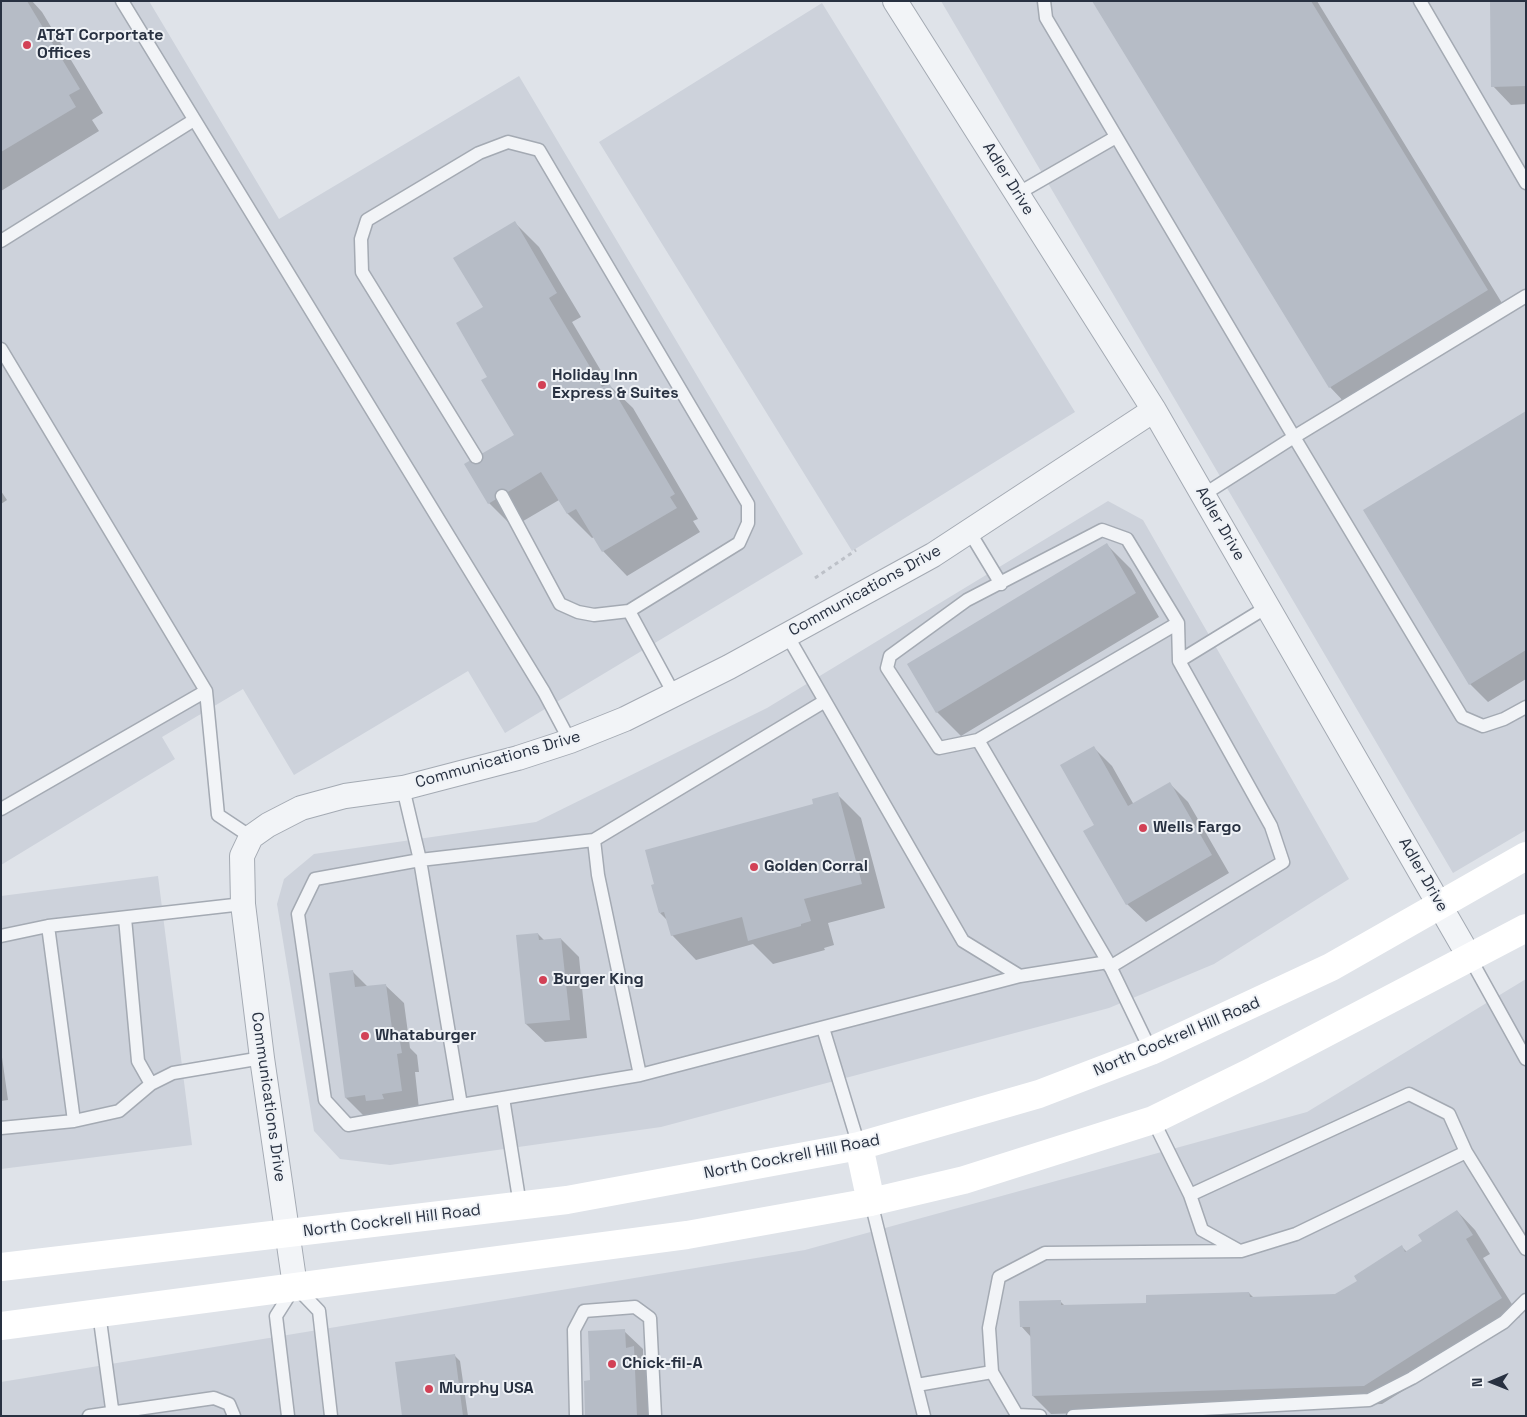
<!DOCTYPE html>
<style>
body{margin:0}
#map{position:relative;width:1527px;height:1417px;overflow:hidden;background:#dfe3e9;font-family:"Space Grotesk",sans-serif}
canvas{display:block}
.frame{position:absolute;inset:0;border:2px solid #283141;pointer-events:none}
.north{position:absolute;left:1467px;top:1357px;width:50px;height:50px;-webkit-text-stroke:4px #eff2f6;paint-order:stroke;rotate:269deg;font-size:14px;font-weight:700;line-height:20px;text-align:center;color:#283141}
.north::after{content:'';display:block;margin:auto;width:18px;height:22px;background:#283141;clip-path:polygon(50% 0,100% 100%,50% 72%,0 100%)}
</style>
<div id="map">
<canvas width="1527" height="1417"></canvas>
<div class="frame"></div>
<div class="north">N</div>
</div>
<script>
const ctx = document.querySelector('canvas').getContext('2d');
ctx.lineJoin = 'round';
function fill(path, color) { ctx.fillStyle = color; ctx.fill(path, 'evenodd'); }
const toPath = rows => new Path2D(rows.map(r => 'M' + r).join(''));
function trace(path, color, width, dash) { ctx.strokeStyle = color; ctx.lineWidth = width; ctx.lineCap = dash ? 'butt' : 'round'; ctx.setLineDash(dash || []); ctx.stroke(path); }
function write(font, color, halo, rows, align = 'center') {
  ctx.font = font + ' "Space Grotesk",sans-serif'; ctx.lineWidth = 4; ctx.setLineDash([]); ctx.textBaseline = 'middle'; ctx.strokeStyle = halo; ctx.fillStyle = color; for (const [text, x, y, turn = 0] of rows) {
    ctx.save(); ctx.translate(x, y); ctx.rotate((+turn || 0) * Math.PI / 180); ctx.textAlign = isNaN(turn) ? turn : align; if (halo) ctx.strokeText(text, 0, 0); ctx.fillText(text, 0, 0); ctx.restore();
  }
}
fill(toPath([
 [1,1,149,1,279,219,519,76,803,554,505,733,468,671,294,775,243,689,162,737,175,759,1,865],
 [941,1,1526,1,1526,830,1453,873],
 [822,3,1075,412,852,551,599,142],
 [1108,501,1143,520,1349,879,1214,964,1109,1008,661,1127,390,1165,340,1159,314,1131,277,904,284,879,314,854,536,822,767,708],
 [158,876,192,1145,1,1169,1,896],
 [1526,979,1526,1416,1,1416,1,1382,805,1250,1307,1112]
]), '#cdd2db');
fill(toPath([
 [1,1,32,1,42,12,103,113,92,120,99,131,1,191],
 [1093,1,1317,1,1505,308,1348,406,1330,387],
 [1526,1,1526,104,1511,105,1493,86],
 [515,223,539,247,581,317,572,322,610,386,633,408,698,519,693,521,700,532,627,576,603,551,594,537,592,538,568,514,559,500,513,527,489,503,515,435,489,378,485,308],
 [1526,413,1526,679,1488,702,1470,684],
 [1,491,7,500,1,504],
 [1107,545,1131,569,1159,617,961,736,937,712],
 [1093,747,1112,766,1134,805,1170,784,1188,802,1229,873,1146,922,1127,904,1096,825],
 [837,794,861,818,885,908,828,923,834,945,824,948,825,950,773,964,753,944,696,960,672,935,668,921,660,913,815,805],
 [538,934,544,940,561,939,579,957,587,1038,545,1042,526,1024],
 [353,972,368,987,385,985,404,1003,410,1048,417,1055,419,1072,415,1072,419,1109,364,1116,346,1098],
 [1,1050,8,1100,1,1101],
 [1457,1211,1475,1230,1490,1254,1483,1258,1520,1317,1382,1404,1051,1414,1033,1396,1031,1337,1021,1326,1060,1301,1065,1306,1148,1304,1249,1293,1254,1298,1335,1296,1359,1281,1402,1247,1407,1252,1424,1241],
 [624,1331,643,1349,643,1356,652,1365,654,1416,586,1416,591,1381],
 [455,1356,460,1361,468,1416,404,1416]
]), '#0003');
fill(toPath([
 [1,1,27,1,80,89,69,95,76,107,1,152],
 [1092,1,1311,1,1488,290,1329,388],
 [1490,1,1526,1,1526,86,1491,87],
 [515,221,557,293,549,298,602,387,609,383,675,494,670,497,677,508,602,552,576,509,567,514,541,472,488,504,464,464,514,435,481,380,487,377,456,323,483,307,453,258],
 [1526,411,1526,650,1469,685,1363,510],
 [1107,543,1136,593,936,713,907,664],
 [1094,746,1128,806,1170,782,1212,855,1126,905,1083,831,1094,825,1060,765],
 [838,792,862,884,804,899,811,921,801,924,801,926,748,941,742,917,671,936,664,912,659,913,651,885,654,884,645,850,813,804,812,799],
 [538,933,539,940,561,938,570,1020,525,1024,516,935],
 [353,970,355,987,386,984,393,1036,399,1036,402,1053,397,1054,402,1091,382,1094,384,1099,366,1101,365,1095,345,1098,329,973],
 [1457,1210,1473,1235,1466,1239,1502,1298,1364,1386,1032,1396,1030,1327,1020,1327,1019,1301,1061,1300,1061,1305,1146,1303,1146,1295,1249,1292,1250,1297,1335,1294,1357,1281,1354,1276,1402,1245,1405,1252,1422,1241,1418,1235],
 [625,1329,626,1348,634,1346,637,1416,585,1416,584,1381,590,1380,588,1331],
 [455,1354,463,1416,402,1416,395,1362]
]), '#b6bcc6');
const service = toPath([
 [122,1,544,692,570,741],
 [1044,1,1046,18,1294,437,1526,296],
 [1420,1,1526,183],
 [1017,194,1116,137],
 [1,241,194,120],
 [1,349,206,691],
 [476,457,362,272,361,239,367,220,479,153,508,142,539,150,748,504,748,523,739,543,629,611,674,694],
 [1203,495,1294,437,1462,717,1483,726,1504,719,1526,707],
 [502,496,560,604,578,612,594,615,629,611],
 [969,531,1001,584],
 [787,635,963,941,1020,976,1108,962],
 [1179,661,1267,607],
 [978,740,939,748,887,668,890,656,967,600,1102,530,1127,539,1178,623,1179,661,1271,826,1283,862,1110,967],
 [403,788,420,860,461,1105,640,1075,1020,976],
 [1,809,206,691,218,815,251,837],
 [125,918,138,1061,151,1084],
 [48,926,74,1121],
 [1,936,48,926,243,904],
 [1470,958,1526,1059],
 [823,1028,859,1146],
 [1151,1051,1108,962,978,740,1178,623],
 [640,1075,598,875,594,840,825,701],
 [503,1098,520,1205],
 [461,1105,348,1125,325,1100,298,914,315,879,420,860,594,840],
 [1153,1120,1190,1195,1202,1230,1238,1250],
 [1,1128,74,1121,119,1111,151,1084,173,1073,262,1058],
 [1466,1152,1526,1249],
 [871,1202,924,1416],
 [99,1313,113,1416],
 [992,1372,1017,1415,1040,1416],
 [917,1385,992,1372,989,1328,999,1277,1045,1253,1241,1251,1296,1234,1466,1152,1449,1114,1409,1094,1190,1195],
 [89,1416,214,1398,229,1404,234,1416],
 [288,1416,276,1316,295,1286,319,1311,331,1416],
 [576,1416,574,1330,584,1311,635,1307,650,1318,655,1416],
 [1073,1416,1369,1400,1412,1378,1504,1322,1526,1300]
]);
const minor = toPath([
 [895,1,1154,410,1470,958],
 [295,1286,262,1058,243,904,242,856,251,837,268,825,301,808,345,796,403,788,518,758,570,741,625,719,729,667,933,555,1154,410]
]);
trace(service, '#a4aab3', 15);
trace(minor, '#a4aab3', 26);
trace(toPath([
 [815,578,856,550]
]), '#bdc1c8', 3, [4, 4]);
trace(service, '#f2f4f7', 12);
trace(minor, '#f2f4f7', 24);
trace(toPath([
 [859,1146,871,1202],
 [1,1267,567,1200,859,1146,1039,1094,1151,1051,1331,967,1526,856],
 [1,1326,687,1235,871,1202,964,1180,1153,1120,1255,1070,1526,928]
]), '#fff', 28);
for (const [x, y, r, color] of [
 [27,45,5,"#d24156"],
 [542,385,5,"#d24156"],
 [1143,828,5,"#d24156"],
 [754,867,5,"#d24156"],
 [543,980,5,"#d24156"],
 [365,1036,5,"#d24156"],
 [612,1364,5,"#d24156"],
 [429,1389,5,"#d24156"]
]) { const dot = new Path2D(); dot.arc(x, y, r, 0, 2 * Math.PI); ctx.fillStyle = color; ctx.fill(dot); trace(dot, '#eff2f6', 2); }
write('bold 16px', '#283141', '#eff2f6', [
 ["AT&T Corportate",37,36],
 ["Offices",37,54],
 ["Holiday Inn",552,376],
 ["Express & Suites",552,394],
 ["Wells Fargo",1153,828],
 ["Golden Corral",764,867],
 ["Burger King",553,980],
 ["Whataburger",375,1036],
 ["Chick-fil-A",622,1364],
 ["Murphy USA",439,1389]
], 'left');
write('16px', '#283141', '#eff2f6', [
 ["Adler Drive",1008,179,58],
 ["Adler Drive",1220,524,60],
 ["Communications Drive",865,591,-29],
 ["Communications Drive",498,760,-16],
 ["Adler Drive",1423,875,60],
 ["North Cockrell Hill Road",1177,1037,-23],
 ["Communications Drive",268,1097,82],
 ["North Cockrell Hill Road",792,1157,-11],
 ["North Cockrell Hill Road",392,1221,-7]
]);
</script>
